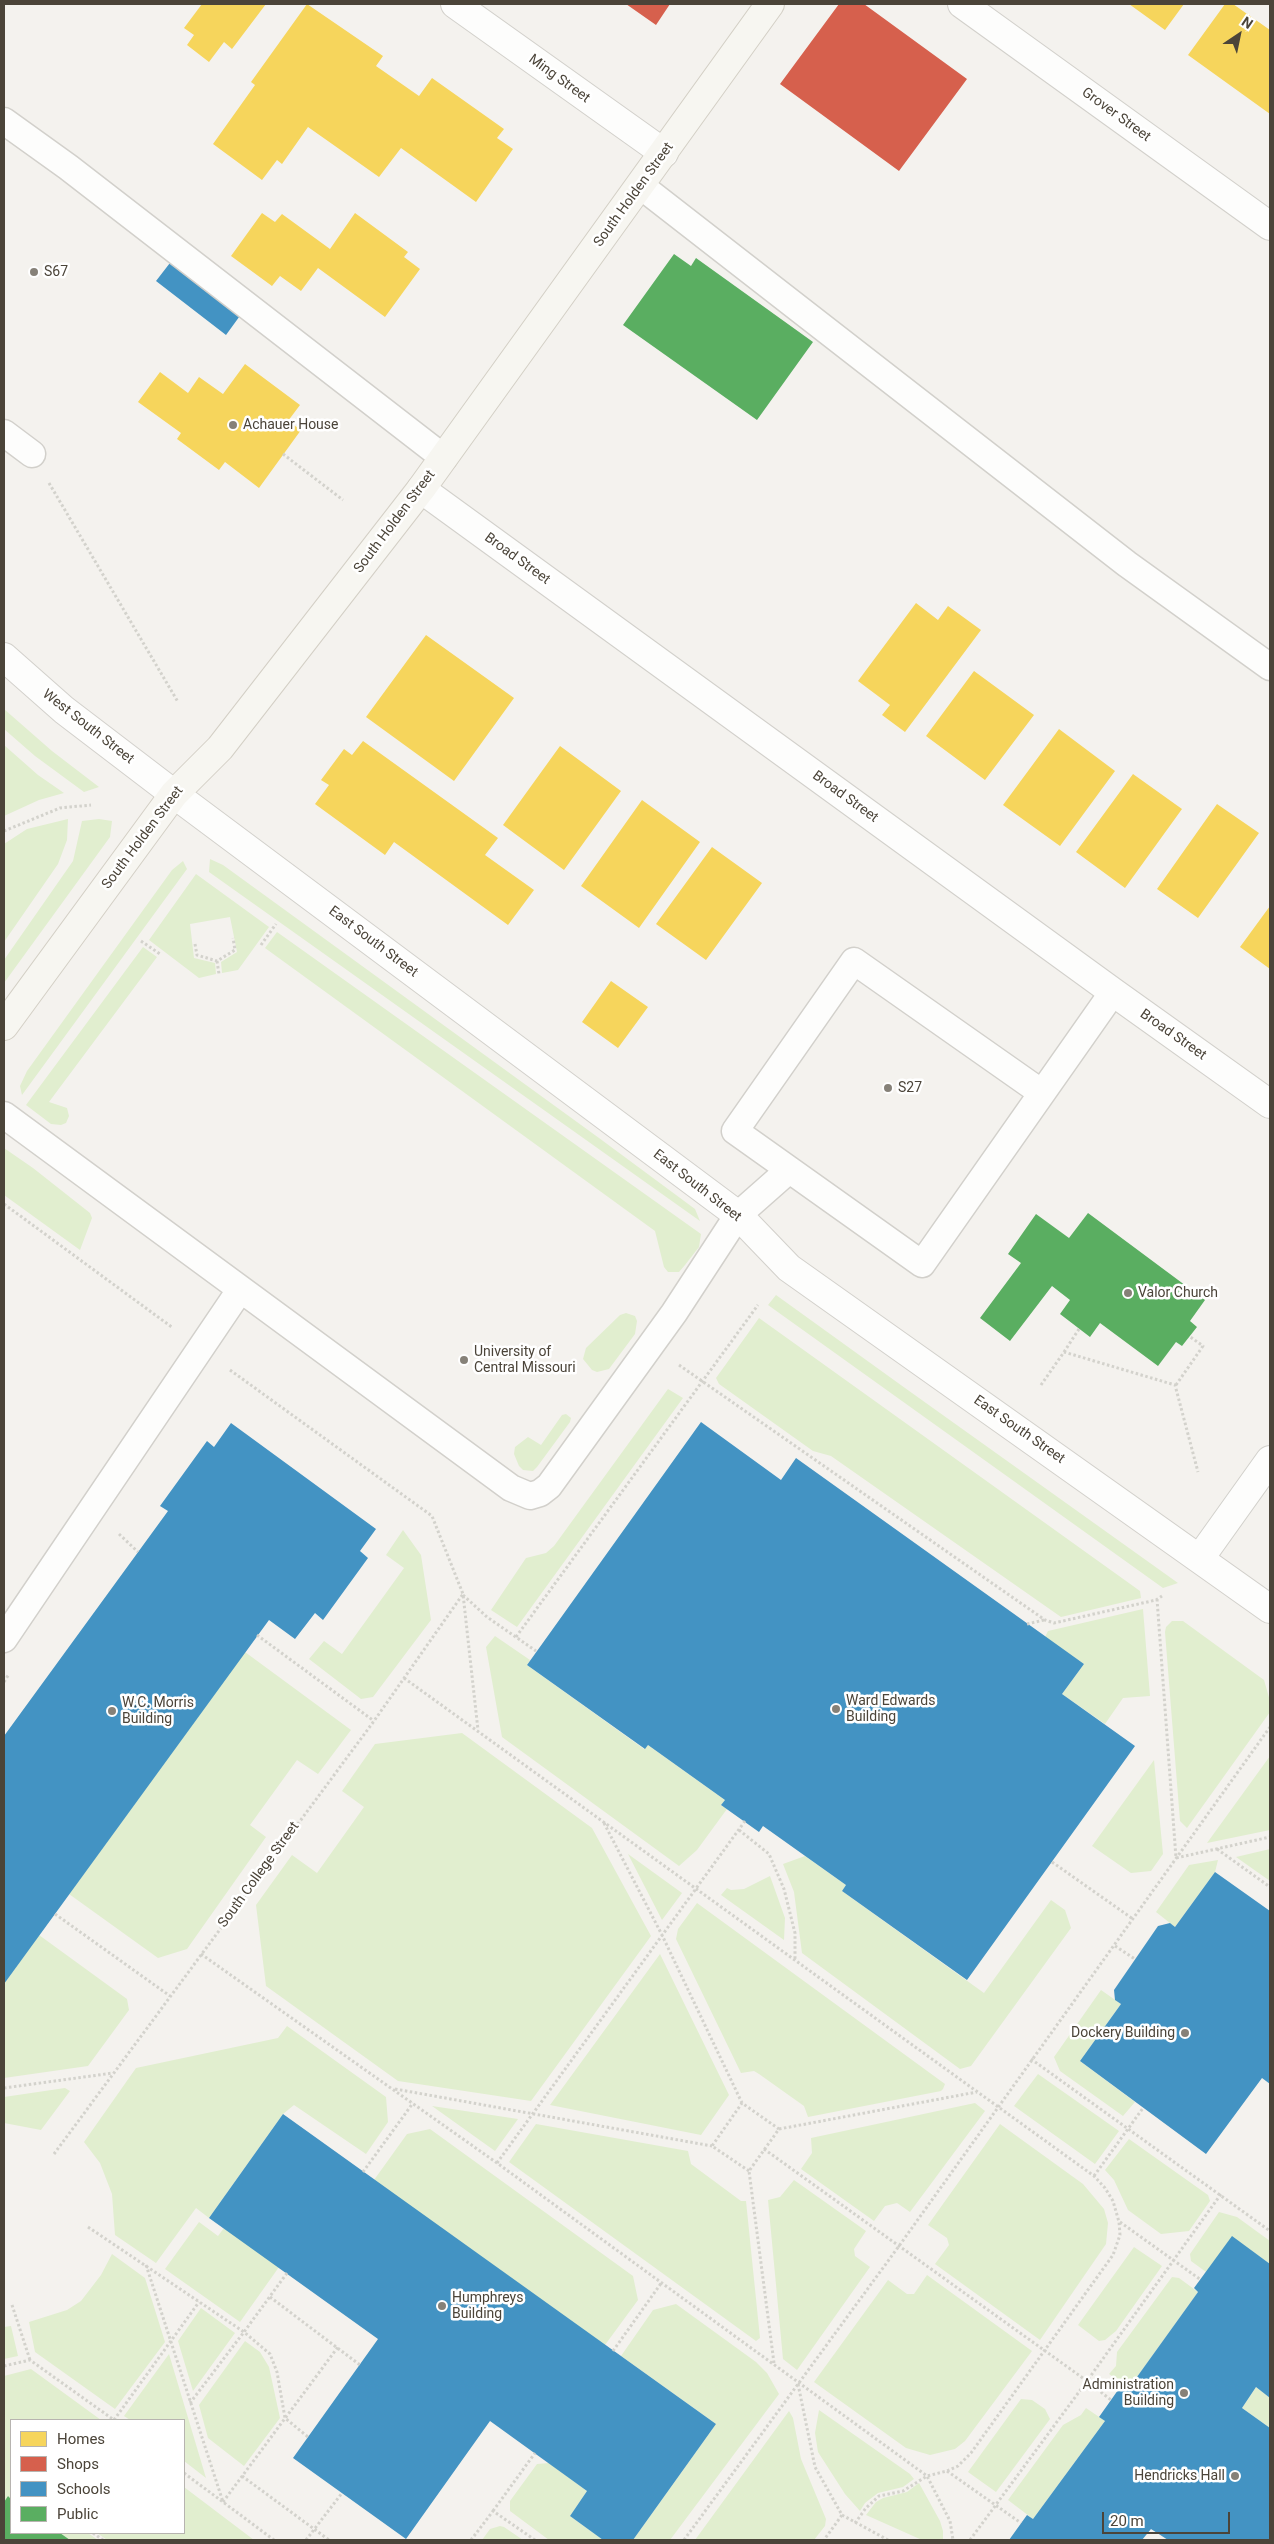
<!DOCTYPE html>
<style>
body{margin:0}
#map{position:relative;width:1274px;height:2544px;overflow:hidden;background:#f4f2ee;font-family:Roboto,sans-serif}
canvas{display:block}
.frame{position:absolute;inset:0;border:5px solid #4b4439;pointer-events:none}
.legend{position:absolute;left:10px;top:2419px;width:175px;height:115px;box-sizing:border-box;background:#fff;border:1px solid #b7b4b0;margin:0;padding:6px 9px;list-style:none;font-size:15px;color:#4b4439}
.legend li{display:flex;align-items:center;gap:10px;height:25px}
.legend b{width:25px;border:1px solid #b7b4b0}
.north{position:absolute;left:1214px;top:10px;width:50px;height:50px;-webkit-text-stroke:4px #fff;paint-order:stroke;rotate:34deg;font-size:14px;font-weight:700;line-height:20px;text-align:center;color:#4b4439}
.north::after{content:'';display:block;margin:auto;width:18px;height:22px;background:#4b4439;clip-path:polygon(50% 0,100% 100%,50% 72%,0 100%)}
.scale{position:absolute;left:1102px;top:2512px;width:128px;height:22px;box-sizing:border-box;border:2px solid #4b4439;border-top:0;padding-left:6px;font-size:15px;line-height:18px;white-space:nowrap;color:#4b4439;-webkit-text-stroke:4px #fff;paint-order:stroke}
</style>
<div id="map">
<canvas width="1274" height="2544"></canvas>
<div class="frame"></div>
<ul class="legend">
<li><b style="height:14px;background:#f6d55c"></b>Homes</li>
<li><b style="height:14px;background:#d6604d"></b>Shops</li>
<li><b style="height:14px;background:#4393c3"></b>Schools</li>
<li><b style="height:14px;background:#5aae61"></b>Public</li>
</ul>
<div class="north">N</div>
<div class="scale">20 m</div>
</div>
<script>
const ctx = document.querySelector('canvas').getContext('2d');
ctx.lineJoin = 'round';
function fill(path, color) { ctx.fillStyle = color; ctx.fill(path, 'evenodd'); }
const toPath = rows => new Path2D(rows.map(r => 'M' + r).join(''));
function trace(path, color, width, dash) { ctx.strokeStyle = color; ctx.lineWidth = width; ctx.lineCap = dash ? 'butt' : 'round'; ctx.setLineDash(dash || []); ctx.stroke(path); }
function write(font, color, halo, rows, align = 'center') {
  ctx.font = font + ' Roboto,sans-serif'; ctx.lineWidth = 5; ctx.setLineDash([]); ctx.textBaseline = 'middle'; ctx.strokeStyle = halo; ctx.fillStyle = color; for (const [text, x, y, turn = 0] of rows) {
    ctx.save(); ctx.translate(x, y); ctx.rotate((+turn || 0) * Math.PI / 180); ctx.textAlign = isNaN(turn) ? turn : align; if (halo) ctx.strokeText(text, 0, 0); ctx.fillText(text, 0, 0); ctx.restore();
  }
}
fill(toPath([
 [4,709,52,751,99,787,84,792,35,756,4,729],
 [4,745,38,775,64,793,39,800,4,816],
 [68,819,67,840,58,864,4,942,4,844,27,829],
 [99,819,112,821,110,837,4,983,4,960,73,861,82,821],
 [210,859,223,865,599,1138,695,1209,700,1221,209,872],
 [183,861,187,869,22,1095,20,1086,27,1071,172,870],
 [196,874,269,927,238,970,222,973,221,962,237,952,230,917,190,924,194,958,215,963,216,974,199,978,149,940],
 [277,932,701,1234,699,1247,685,1265,679,1272,668,1272,664,1267,655,1231,265,948],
 [143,947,157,957,49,1102,67,1108,69,1116,66,1123,61,1125,51,1124,26,1105],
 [4,1148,33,1168,90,1213,92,1218,80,1250,4,1195],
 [776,1295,905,1388,1178,1583,1163,1588,768,1305],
 [626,1313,635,1316,637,1321,635,1334,609,1369,597,1372,592,1370,583,1359,586,1348,620,1315],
 [759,1318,1140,1591,1141,1598,1061,1617,831,1456,813,1451,719,1384,716,1378],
 [668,1389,683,1398,517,1627,491,1610,526,1558,546,1553,554,1546],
 [566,1414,571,1418,570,1422,537,1467,533,1471,523,1470,519,1466,514,1454,515,1447,528,1437,541,1445,562,1415],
 [403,1530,421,1555,431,1620,373,1697,361,1699,309,1659,324,1641,342,1654,404,1568,386,1555],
 [1143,1609,1150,1696,1123,1698,1105,1724,1062,1694,1084,1664,1045,1637,1048,1631],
 [1172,1621,1183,1621,1264,1680,1270,1701,1270,1712,1187,1828,1180,1821,1165,1632,1166,1627],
 [495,1636,530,1660,527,1665,644,1749,648,1745,725,1800,721,1805,727,1809,697,1850,679,1866,502,1737,486,1647],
 [245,1652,351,1730,318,1774,297,1760,250,1825,266,1837,187,1949,158,1958,69,1894],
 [462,1733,592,1828,651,1936,531,2101,398,2081,266,1986,256,1905,292,1855,317,1873,364,1807,342,1791,375,1744],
 [1270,1756,1270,1830,1207,1843],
 [1154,1760,1163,1854,1151,1871,1131,1873,1092,1846],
 [1270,1849,1270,1881,1236,1857],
 [628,1854,682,1893,662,1920],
 [805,1856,846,1885,842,1891,984,1993,1051,1900,1065,1910,1071,1928,971,2066,960,2069,802,1953,794,1892,783,1864],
 [1218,1860,1215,1872,1175,1927,1156,1912,1189,1865],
 [770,1876,785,1918,784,1940,721,1895,727,1888,731,1890,744,1889],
 [697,1903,945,2084,943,2089,941,2091,808,2117,804,2106,759,2074,754,2071,741,2073,676,1939,678,1929],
 [39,1935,127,1999,129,2010,88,2066,4,2078,4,1984],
 [660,1954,729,2095,701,2135,550,2105],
 [1101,1990,1121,2004,1080,2061,1135,2102,1123,2116,1060,2071,1054,2057],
 [287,2026,386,2097,388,2122,366,2154,294,2105,283,2114,209,2218,196,2208,156,2263,115,2235,112,2194,100,2163,84,2142,136,2068,278,2038],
 [1038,2074,1119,2131,1095,2164,1014,2106],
 [65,2088,70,2091,41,2130,4,2123,4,2097],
 [975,2103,985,2111,910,2212,897,2203,885,2206,874,2221,801,2169,812,2153,811,2138],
 [432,2106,518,2119,495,2151],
 [536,2124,688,2151,691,2164,741,2201,746,2201,760,2338,756,2341,509,2162],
 [1000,2124,1083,2184,1104,2209,1108,2223,1106,2244,1040,2340,935,2264,949,2245,947,2238,928,2225],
 [430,2129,633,2276,638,2300,605,2345,374,2180,407,2134],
 [1129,2139,1208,2195,1210,2201,1189,2231,1161,2234,1128,2210,1114,2180,1105,2170],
 [794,2180,866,2231,854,2249,855,2256,870,2267,797,2370,783,2359,768,2200,780,2197],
 [1219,2212,1237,2217,1270,2241,1270,2264,1232,2237,1206,2272,1191,2261,1190,2254],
 [199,2222,218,2236,224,2228,279,2267,240,2322,165,2269],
 [1134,2247,1162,2266,1116,2331,1105,2340,1099,2341,1078,2325],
 [112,2254,145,2278,165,2342,115,2409,35,2352,29,2322,67,2310,81,2301,101,2275],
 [927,2275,1032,2351,965,2441,955,2449,930,2455,906,2448,814,2382,888,2280,907,2294,914,2294],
 [1172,2277,1179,2278,1198,2292,1129,2388,1109,2374,1116,2366,1117,2352],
 [676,2304,756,2362,767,2373,779,2394,670,2540,633,2540,716,2424,621,2356,653,2310],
 [201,2308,235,2333,193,2391,178,2341],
 [11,2326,18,2356,4,2359,4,2327],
 [245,2341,260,2352,269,2367,280,2418,244,2466,208,2438,199,2405],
 [169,2354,206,2478,184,2461,184,2420,130,2420,124,2416],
 [31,2369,101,2420,11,2420,11,2499,8,2496,4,2502,4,2376],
 [1256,2387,1270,2398,1270,2428,1242,2408],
 [1021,2399,1032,2400,1045,2409,1050,2419,996,2492,968,2472],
 [1086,2408,1105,2421,1033,2519,1008,2500,1063,2425,1081,2415],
 [819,2410,910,2474,914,2479,903,2487,878,2493,865,2503,860,2511,845,2494,818,2452,815,2433],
 [789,2411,793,2418,801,2459,826,2519,825,2526,814,2540,695,2540],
 [549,2463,587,2491,570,2516,603,2540,549,2540,510,2511,510,2501,537,2464],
 [919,2483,940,2521,943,2531,943,2540,922,2540,866,2515,876,2502,883,2498,907,2492],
 [184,2487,254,2540,107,2540,97,2533,184,2533],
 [500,2526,504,2527,523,2540,482,2540,490,2529],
 [60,2533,88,2533,98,2540,70,2540]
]), '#e1eecf');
fill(toPath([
 [202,4,266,4,232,49,224,42,209,62,187,45,194,35,184,28],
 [307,4,383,56,376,66,419,96,432,78,504,129,497,138,513,149,476,202,401,148,379,177,308,127,282,164,277,160,262,180,213,144,255,85,251,82],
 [1129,4,1184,4,1165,30],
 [1225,4,1233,4,1270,30,1270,114,1188,55],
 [262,213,275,222,282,214,330,249,355,213,408,252,404,257,420,269,385,317,318,268,301,291,280,276,272,286,231,256],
 [245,364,300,405,288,421,301,430,259,488,225,462,219,470,177,439,181,433,138,402,160,372,188,393,199,377,223,394],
 [916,603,938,620,948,606,981,630,905,732,882,715,890,705,858,681],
 [426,635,514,698,454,781,366,717],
 [974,671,1034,715,985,780,926,736],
 [1059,729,1115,771,1060,846,1003,805],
 [363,741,498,838,485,855,534,890,508,925,394,842,385,855,315,804,329,785,321,780,344,749,352,755],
 [560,746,621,791,564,870,503,825],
 [1133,774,1182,809,1125,888,1076,852],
 [642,800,700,842,639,928,581,886],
 [1217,804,1259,833,1198,918,1157,889],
 [712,847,762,883,706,960,656,924],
 [1270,906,1270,969,1240,947],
 [611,981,648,1007,618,1048,582,1022]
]), '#f6d55c');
fill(toPath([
 [626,4,670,4,656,25],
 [839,4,864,4,967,79,899,171,780,84]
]), '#d6604d');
fill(toPath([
 [173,259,242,313,226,335,156,281],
 [701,1422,781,1480,796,1458,1084,1664,1062,1694,1135,1746,967,1980,842,1891,846,1885,763,1826,759,1832,721,1805,725,1800,648,1745,645,1749,527,1665],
 [231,1423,376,1529,360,1551,368,1558,323,1620,315,1613,295,1639,269,1620,4,1984,4,1736,168,1511,160,1506,207,1441,214,1447],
 [1215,1872,1270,1911,1270,2084,1262,2078,1206,2154,1080,2061,1121,2004,1115,2000,1114,1990,1158,1926,1170,1923,1175,1927],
 [283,2114,716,2424,633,2540,603,2540,570,2516,587,2491,490,2421,406,2539,293,2458,378,2339,209,2218],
 [1232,2236,1270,2264,1270,2398,1256,2387,1242,2408,1270,2428,1270,2540,1168,2540,1151,2529,1142,2540,1009,2540,1027,2515,1033,2519,1105,2421,1099,2417,1123,2383,1129,2388,1198,2292,1194,2288]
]), '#4393c3');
fill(toPath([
 [674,254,691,266,696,258,813,342,757,420,623,325],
 [1088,1213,1205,1300,1190,1321,1197,1327,1182,1346,1176,1342,1158,1366,1100,1323,1090,1337,1060,1314,1070,1300,1052,1286,1010,1341,980,1318,1021,1263,1008,1254,1036,1214,1069,1238],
 [8,2496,11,2499,11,2533,60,2533,70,2540,4,2540,4,2502]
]), '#5aae61');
const service = toPath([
 [4,121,68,167,444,458],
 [641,186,1127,564,1270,667],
 [4,433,32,454],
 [1042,1093,854,961,735,1131,922,1264,1113,992],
 [4,1115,511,1488,530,1496,540,1493,549,1486,674,1313,738,1215,789,1170],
 [4,1639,240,1290]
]);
const minor = toPath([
 [455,4,664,153],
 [421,489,1113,992,1270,1104],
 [4,657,64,710,174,794,738,1215,789,1268,1270,1609],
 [1200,1558,1270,1460]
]);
const tertiary = toPath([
 [962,4,1270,226]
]);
const secondary = toPath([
 [4,1026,174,794,220,748,421,489,770,4]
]);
trace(service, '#d2d0cb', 29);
trace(minor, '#d2d0cb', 30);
trace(tertiary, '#d2d0cb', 30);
trace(secondary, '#d3cfc5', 30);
trace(toPath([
 [283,454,343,500],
 [49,483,178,702],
 [4,831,60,808,91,805],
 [141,941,160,954],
 [195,944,197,955,217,961,235,950,233,938],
 [261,945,276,924],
 [217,961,219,974],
 [4,1204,173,1328],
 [1064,1352,1079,1329],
 [679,1365,1045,1620,1054,1623,1156,1600,1162,1596],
 [230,1370,432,1516,463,1594,478,1730],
 [1041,1385,1064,1352,1175,1385,1198,1472],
 [1176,1385,1203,1346,1189,1336],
 [119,1534,138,1552],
 [463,1595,487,1617,536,1651],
 [1157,1599,1176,1858,1270,1837],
 [1027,1624,1044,1620],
 [257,1635,374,1721],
 [516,1637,758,1305],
 [404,1678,1094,2176,1105,2188,1113,2201,1119,2222,1120,2235,1113,2255,971,2453,958,2466,947,2471,927,2476,903,2491,879,2496,866,2508,855,2523],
 [4,1682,9,1674],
 [604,1823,662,1935,742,2103],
 [739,1830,769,1854,784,1889,795,1933,795,1959],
 [1217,1849,1270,1887],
 [1052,1862,1133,1919],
 [55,1914,170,1996],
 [1115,1946,1135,1959],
 [201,1954,497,2163,927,2476,950,2521,953,2540],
 [1031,2059,1270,2231],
 [4,2088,113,2073],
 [395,2089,712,2146],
 [779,2129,977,2092],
 [764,2149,1087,2381,1221,2194],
 [54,2154,374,1721,463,1594],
 [497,2163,745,1821],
 [749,2171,712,2146,742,2103,779,2129,749,2171,774,2363],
 [363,2172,413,2103],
 [1094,2176,1143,2108],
 [1120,2222,1201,2280],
 [88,2227,244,2332,190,2403],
 [146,2265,223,2502],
 [287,2273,244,2332,270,2354,277,2372,285,2418,308,2437],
 [270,2297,360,2365],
 [12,2305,30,2360],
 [613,2351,662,2282],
 [4,2366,30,2360,114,2420],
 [798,2384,815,2467,842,2515,824,2540],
 [114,2420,199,2302],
 [947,2471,1021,2523],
 [184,2473,274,2540],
 [242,2476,329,2540],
 [223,2502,338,2347],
 [493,2511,535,2453],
 [842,2515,888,2540],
 [93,2533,103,2540],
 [306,2540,342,2493],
 [471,2540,493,2511,535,2540],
 [684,2540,899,2246,1270,1727],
 [970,2540,1087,2381,1111,2400]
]), '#d3d2cc', 3, [2.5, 2.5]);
trace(service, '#fdfdfc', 26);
trace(minor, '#fdfdfc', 28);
trace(tertiary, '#fdfdfc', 28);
trace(secondary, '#f7f6f1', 28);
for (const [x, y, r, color] of [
 [34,272,5,"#868178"],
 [233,425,5,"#868178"],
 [888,1088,5,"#868178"],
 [1128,1293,5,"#868178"],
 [464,1360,5,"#868178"],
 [836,1709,5,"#868178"],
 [112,1711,5,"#868178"],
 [1185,2033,5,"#868178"],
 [442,2306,5,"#868178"],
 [1184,2393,5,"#868178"],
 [1235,2476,5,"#868178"]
]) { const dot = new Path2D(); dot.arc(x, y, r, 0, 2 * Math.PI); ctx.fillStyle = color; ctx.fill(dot); trace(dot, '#fff', 2); }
write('14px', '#4b4439', '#fff', [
 ["Ming Street",559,79,36],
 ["Grover Street",1116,115,36],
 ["South Holden Street",634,195,-54],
 ["South Holden Street",395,522,-53],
 ["Broad Street",517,559,36],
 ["West South Street",88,727,38],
 ["Broad Street",845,797,36],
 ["South Holden Street",143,838,-53],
 ["East South Street",373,942,37],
 ["Broad Street",1173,1035,35],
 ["East South Street",697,1186,38],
 ["East South Street",1019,1430,35],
 ["South College Street",259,1875,-54]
]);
write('14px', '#4b4439', '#fff', [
 ["S67",44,272],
 ["Achauer House",243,425],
 ["S27",898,1088],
 ["Valor Church",1138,1293],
 ["University of",474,1352],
 ["Central Missouri",474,1368],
 ["Ward Edwards",846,1701],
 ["Building",846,1717],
 ["W.C. Morris",122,1703],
 ["Building",122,1719],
 ["Dockery Building",1175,2033,"right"],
 ["Humphreys",452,2298],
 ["Building",452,2314],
 ["Administration",1174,2385,"right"],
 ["Building",1174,2401,"right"],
 ["Hendricks Hall",1225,2476,"right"]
], 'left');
</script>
